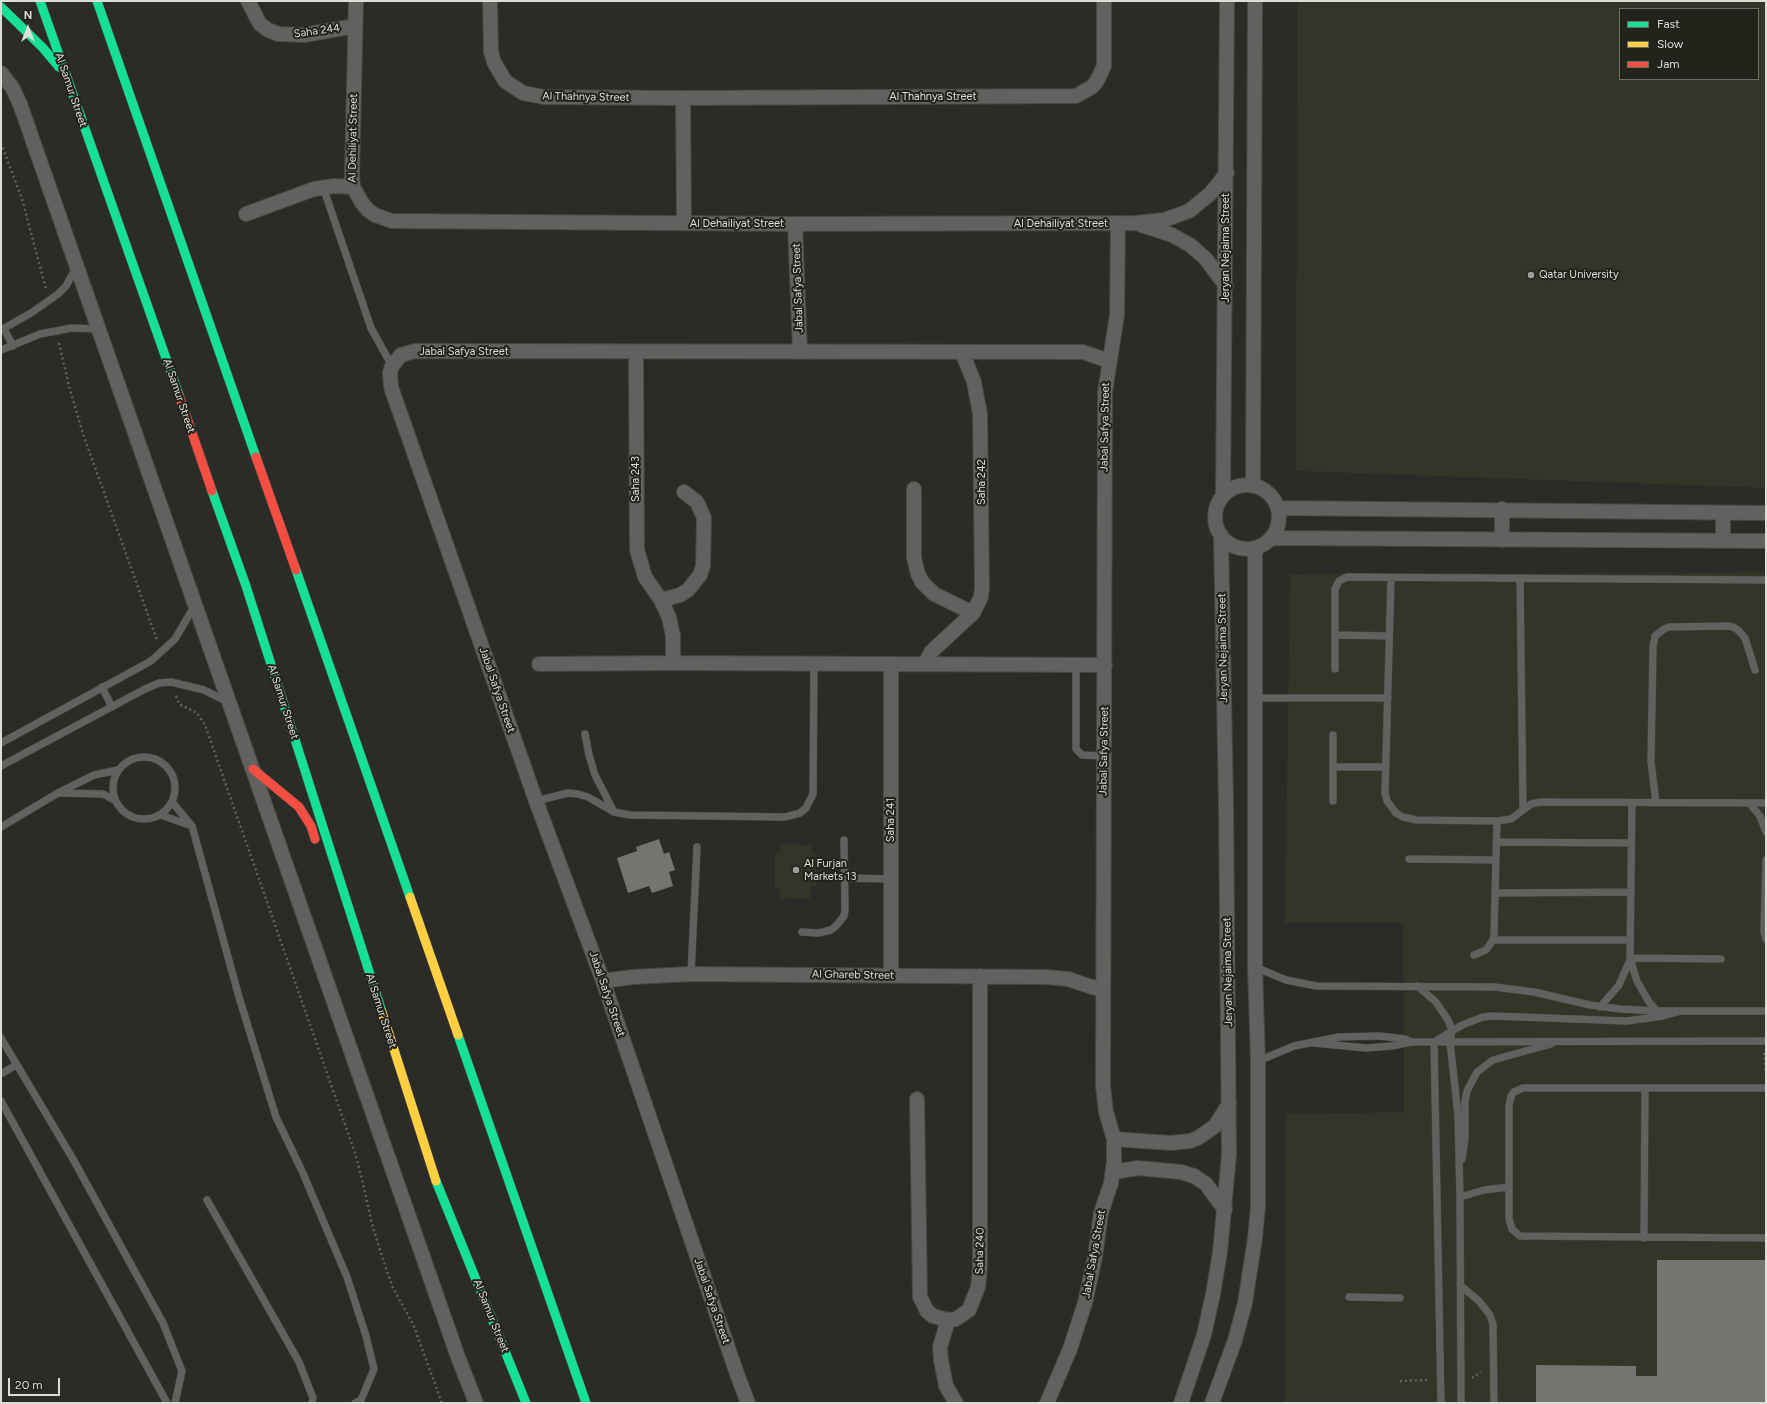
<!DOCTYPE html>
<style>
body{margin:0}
#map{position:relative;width:1767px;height:1404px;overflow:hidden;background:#2b2b27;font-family:Figtree,sans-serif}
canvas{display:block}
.frame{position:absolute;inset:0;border:2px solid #deded9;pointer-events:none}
.legend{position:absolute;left:1619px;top:8px;width:140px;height:72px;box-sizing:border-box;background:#23231c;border:1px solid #6e6e68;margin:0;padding:5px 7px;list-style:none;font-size:12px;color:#deded9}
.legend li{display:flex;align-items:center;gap:8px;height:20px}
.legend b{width:20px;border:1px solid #6e6e68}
.north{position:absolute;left:8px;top:8px;width:40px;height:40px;-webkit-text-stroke:3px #23231c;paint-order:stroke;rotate:0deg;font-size:11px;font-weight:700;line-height:16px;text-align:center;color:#deded9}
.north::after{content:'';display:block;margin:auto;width:14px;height:18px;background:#deded9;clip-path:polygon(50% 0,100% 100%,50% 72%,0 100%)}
.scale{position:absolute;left:8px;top:1378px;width:52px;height:18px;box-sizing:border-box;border:2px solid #deded9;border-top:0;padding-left:5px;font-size:12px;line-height:14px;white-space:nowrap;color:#deded9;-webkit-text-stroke:3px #23231c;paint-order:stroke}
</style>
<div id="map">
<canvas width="1767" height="1404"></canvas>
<div class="frame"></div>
<ul class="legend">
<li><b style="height:5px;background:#16e098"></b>Fast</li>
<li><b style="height:5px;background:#ffcf43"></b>Slow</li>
<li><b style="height:5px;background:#f24e42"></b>Jam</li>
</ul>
<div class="north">N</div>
<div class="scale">20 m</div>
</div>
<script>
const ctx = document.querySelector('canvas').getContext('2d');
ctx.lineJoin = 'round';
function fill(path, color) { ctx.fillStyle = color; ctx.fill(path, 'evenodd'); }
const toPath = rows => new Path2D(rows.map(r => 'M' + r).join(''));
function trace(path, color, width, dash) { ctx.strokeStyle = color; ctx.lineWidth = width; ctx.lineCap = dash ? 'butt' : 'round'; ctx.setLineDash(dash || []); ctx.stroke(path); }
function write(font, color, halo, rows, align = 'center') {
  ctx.font = font + ' Figtree,sans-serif'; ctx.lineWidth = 4; ctx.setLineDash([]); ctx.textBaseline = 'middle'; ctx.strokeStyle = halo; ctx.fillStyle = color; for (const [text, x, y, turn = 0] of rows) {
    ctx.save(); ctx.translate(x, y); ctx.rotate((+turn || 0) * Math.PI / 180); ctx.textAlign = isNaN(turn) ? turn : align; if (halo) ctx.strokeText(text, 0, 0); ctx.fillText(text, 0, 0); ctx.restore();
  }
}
fill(toPath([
 [1297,1,1766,1,1766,488,1296,471],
 [1620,9,1758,9,1758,79,1620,79],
 [1766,572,1766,1403,1285,1403,1286,1114,1404,1112,1403,923,1285,923,1290,574],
 [781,844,812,845,812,853,817,854,816,886,811,887,810,899,780,898,780,889,775,889,775,853,780,853]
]), '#343428');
fill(toPath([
 [659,839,664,854,669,852,675,870,669,872,673,886,652,893,649,886,628,893,617,858,637,851,636,847],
 [1657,1260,1766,1260,1766,1403,1536,1403,1536,1365,1636,1366,1636,1376,1657,1376]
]), '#747470');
const lane = toPath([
 [323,187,371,328,392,366],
 [4,329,13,346],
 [1,330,31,313,58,294,66,286,76,268],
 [1,350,40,334,72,328,99,329],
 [1391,578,1385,793,1387,801,1396,813,1403,817,1417,820,1497,821,1511,819,1531,804,1540,802,1766,803],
 [1520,578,1523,810],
 [1335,635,1389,636],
 [1076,665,1076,749,1082,755,1104,756],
 [1335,669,1335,589,1339,581,1347,577,1766,580],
 [102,687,112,707],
 [1254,698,1388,698],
 [585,734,589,755,595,775,614,812],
 [1333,735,1333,801],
 [1,743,151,661,175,639,195,605],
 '113 788a31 31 0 1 1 62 0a31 31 0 1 1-62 0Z',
 [1,766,145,689,159,683,171,682,204,690,228,702],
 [1333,767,1386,767],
 [60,793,103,794,114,800],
 [536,801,568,793,578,794,588,797,614,812,630,815,785,817,800,813,806,808,813,794,814,663],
 [172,802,192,826,239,997,276,1117,302,1171,347,1277,366,1336,374,1369,361,1400,355,1403],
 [1632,803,1630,958,1637,981,1649,1002,1657,1011],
 [1656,803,1651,762,1653,647,1655,636,1664,629,1669,627,1728,626,1733,627,1738,630,1745,638,1755,670],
 [1749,803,1760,816,1766,832],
 [161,815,192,826],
 [1,827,58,793,94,775,118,770],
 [1497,842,1631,843],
 [1409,859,1496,860],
 [1766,860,1764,931,1766,939],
 [845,878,891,879],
 [1495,893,1631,892],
 [802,932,818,933,831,930,836,926,844,916,845,910,844,840],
 [1493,940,1630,940],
 [1474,955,1486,950,1493,940,1494,934,1497,821],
 [1630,958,1721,959],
 [1255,967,1286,980,1316,986,1495,987,1534,992,1590,1005,1620,1009,1657,1011,1766,1011],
 [691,974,697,847],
 [1417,986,1435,1001,1448,1020,1452,1030,1450,1042,1458,1115,1460,1197,1461,1403],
 [1600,1007,1619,985,1630,960],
 [1,1038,73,1159,163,1323,182,1371,175,1403],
 [1314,1043,1366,1048,1392,1046,1412,1042,1766,1041],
 [1258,1061,1294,1046,1339,1037,1379,1036,1405,1039,1412,1042],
 [1,1074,16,1065],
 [1766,1088,1523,1088,1514,1092,1511,1096,1509,1106,1509,1219,1512,1229,1520,1236,1766,1238],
 [1,1101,167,1403],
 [1462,1159,1465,1138,1465,1101,1467,1091,1477,1072,1493,1060,1551,1044],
 [1460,1197,1484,1190,1509,1187],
 [207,1200,299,1362,313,1398,312,1403],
 [1644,1238,1645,1088],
 [1460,1285,1479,1301,1490,1315,1493,1324,1494,1403],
 [1349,1297,1400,1298],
 [1441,1403,1434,1042,1462,1025,1483,1017,1493,1016,1627,1021,1663,1016,1681,1011]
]);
const street = toPath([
 [248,1,260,24,268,30,278,34,304,35,355,26],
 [356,1,352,177,353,187,362,203,368,210,375,215,392,221,795,224,1136,223,1164,220,1189,211,1210,194,1227,173],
 [490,1,491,52,494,62,505,81,523,93,544,97,683,98,1076,96,1092,87,1097,81,1104,66,1104,1],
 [1,73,12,87,20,104,458,1357,476,1403],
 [683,98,684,223],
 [246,214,314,189,334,186,353,187],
 [795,224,800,352],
 [1141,225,1172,235,1190,245,1205,258,1226,286],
 [636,352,637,550,645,577,661,600,669,617,673,636,673,663],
 [1253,485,1255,1],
 '1215 517a32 32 0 1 1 64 0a32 32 0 1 1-64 0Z',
 [914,489,914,558,918,574,922,582,934,594,973,613],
 [1223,496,1227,1],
 [1278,508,1766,513],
 [1502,509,1502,540],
 [1272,538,1766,541],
 [1723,541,1723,513],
 [661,600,680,595,688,590,700,575,703,566,704,518,697,502,684,492],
 [539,664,673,663,1105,665],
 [925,664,931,652,973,613,981,597,982,588,980,414,974,382,962,352],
 [891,976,891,664],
 [603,981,632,977,691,974,1046,977,1068,979,1095,988,1102,988],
 [917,1099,920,1297,927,1311,933,1316,948,1320,956,1319,969,1310,978,1287,980,1268,980,976],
 [1114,1139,1171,1143,1190,1141,1198,1138,1215,1126,1229,1104],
 [1113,1172,1138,1168,1181,1172,1194,1176,1206,1184,1225,1210],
 [948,1320,940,1347,941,1360,946,1386,956,1403],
 [748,1403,737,1374,603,981,536,801,391,387,390,373,392,366,401,355,415,351,1083,352,1109,361],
 [1047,1403,1070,1349,1085,1303,1095,1257,1101,1213,1111,1183,1114,1162,1114,1139,1106,1112,1103,1086,1105,392,1117,315,1118,223],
 [1181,1403,1204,1335,1213,1294,1220,1252,1229,1155,1226,803,1221,535],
 [1212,1403,1235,1340,1245,1303,1255,1238,1258,1207,1258,1061,1255,967,1255,548]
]);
const fast = toPath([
 [40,1,179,395],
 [97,1,256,457],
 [1,7,43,48,59,67],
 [212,491,246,586,382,1012],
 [296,570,410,897],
 [458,1035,586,1403],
 [436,1181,526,1403]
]);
const slow = toPath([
 [410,897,458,1035],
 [382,1012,436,1181]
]);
const jam = toPath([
 [179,395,212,491],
 [256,457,296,570],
 [253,769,299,807,311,826,315,839]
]);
trace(lane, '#484844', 8);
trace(street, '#484844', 16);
trace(fast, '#484844', 10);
trace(slow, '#484844', 10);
trace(jam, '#484844', 10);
trace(toPath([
 [1,143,22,199,46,289],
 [59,343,69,386,83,434,157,640],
 [176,696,179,704,197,713,205,725,355,1153,361,1175,372,1224,385,1266,393,1288,413,1324,442,1403],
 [1764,1053,1766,1072],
 [1472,1378,1481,1372],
 [1400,1381,1430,1380]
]), '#61615e', 2.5, [2, 3]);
trace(lane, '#61615f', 7);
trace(street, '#61615f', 14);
trace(fast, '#16e098', 9);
trace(slow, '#ffcf43', 9);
trace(jam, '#f24e42', 9);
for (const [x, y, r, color] of [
 [1531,275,4,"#9f9f9b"],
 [796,870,4,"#9f9f9b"]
]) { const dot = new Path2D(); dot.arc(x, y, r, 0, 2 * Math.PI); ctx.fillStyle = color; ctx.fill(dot); trace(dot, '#23231c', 1.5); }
write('11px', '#deded9', '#23231c', [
 ["Saha 244",317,31,-8],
 ["Al Samur Street",71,90,71],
 ["Al Thahnya Street",586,97,1],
 ["Al Thahnya Street",933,97],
 ["Al Dehiliyat Street",353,138,-89],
 ["Al Dehailiyat Street",737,224],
 ["Al Dehailiyat Street",1061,224],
 ["Jeryan Nejaima Street",1226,248,-90],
 ["Jabal Safya Street",798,288,-92],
 ["Jabal Safya Street",464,352],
 ["Al Samur Street",179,396,71],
 ["Jabal Safya Street",1105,427,-89],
 ["Saha 243",636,479,-90],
 ["Saha 242",982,482,-90],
 ["Jeryan Nejaima Street",1223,648,-91],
 ["Jabal Safya Street",497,690,71],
 ["Al Samur Street",283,702,72],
 ["Jabal Safya Street",1104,751,-89],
 ["Saha 241",891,820,-90],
 ["Jeryan Nejaima Street",1228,972,-91],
 ["Al Ghareb Street",853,975,1],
 ["Jabal Safya Street",607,994,71],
 ["Al Samur Street",381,1011,72],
 ["Saha 240",980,1251,-89],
 ["Jabal Safya Street",1094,1254,-80],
 ["Jabal Safya Street",712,1301,71],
 ["Al Samur Street",491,1316,68]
]);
write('11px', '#deded9', '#23231c', [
 ["Qatar University",1539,275],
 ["Al Furjan",804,864],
 ["Markets 13",804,877]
], 'left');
</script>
